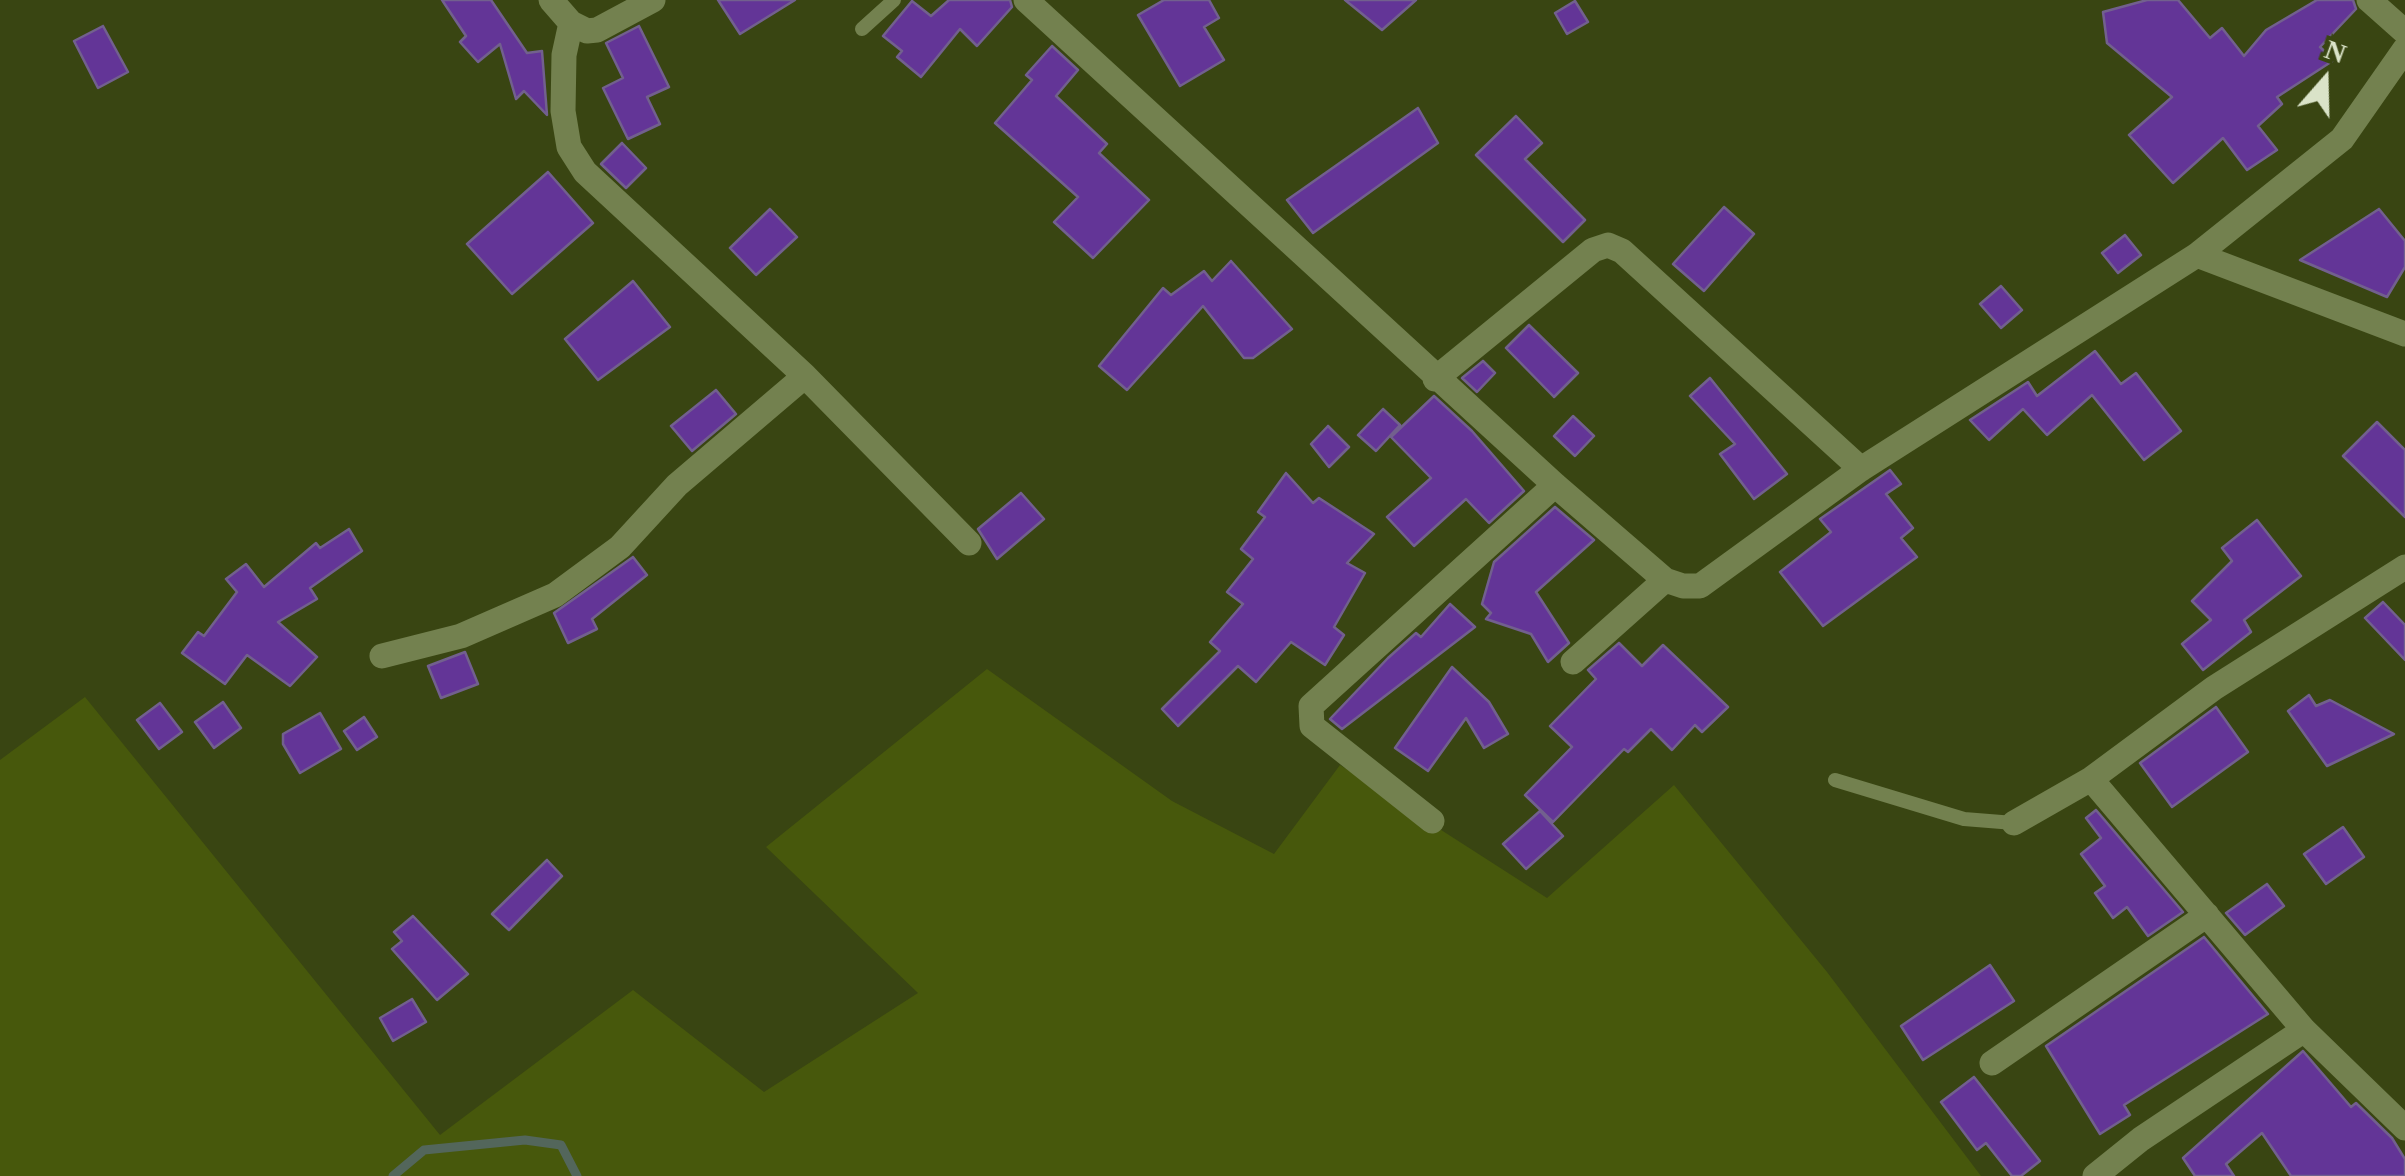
<!DOCTYPE html>
<style>
body{margin:0}
#map{position:relative;width:2405px;height:1176px;overflow:hidden;background:#394512;font-family:"Times New Roman",serif}
canvas{display:block}
.north{position:absolute;left:2275px;top:30px;width:100px;height:100px;-webkit-text-stroke:8px #394512;paint-order:stroke;rotate:20deg;font-size:28px;font-weight:700;line-height:40px;text-align:center;color:#dae3c8}
.north::after{content:'';display:block;margin:auto;width:35px;height:45px;background:#dae3c8;clip-path:polygon(50% 0,100% 100%,50% 72%,0 100%)}
</style>
<div id="map">
<canvas width="2405" height="1176"></canvas>
<div class="north">N</div>
</div>
<script>
const ctx = document.querySelector('canvas').getContext('2d');
ctx.lineJoin = 'round';
function fill(path, color) { ctx.fillStyle = color; ctx.fill(path, 'evenodd'); }
const toPath = rows => new Path2D(rows.map(r => 'M' + r).join(''));
function trace(path, color, width, dash) { ctx.strokeStyle = color; ctx.lineWidth = width; ctx.lineCap = dash ? 'butt' : 'round'; ctx.setLineDash(dash || []); ctx.stroke(path); }
fill(toPath([
 [987,669,1172,801,1274,854,1340,765,1547,898,1674,785,1827,972,1981,1176,0,1176,0,760,85,697,440,1135,633,990,764,1092,918,993,766,847]
]), '#47580c');
trace(toPath([
 [393,1176,424,1150,525,1140,561,1145,577,1176]
]), '#53665b', 9);
const building = toPath([
 [442,0,491,0,527,53,542,51,547,115,524,91,516,99,500,44,478,62,460,42,466,36,442,0],
 [718,0,795,0,740,34,718,0],
 [949,0,1010,0,1012,7,977,46,960,29,921,77,897,57,902,51,883,36,912,1,931,16,949,0],
 [1164,0,1209,0,1219,18,1204,27,1224,60,1180,86,1138,15,1164,0],
 [1345,0,1416,0,1382,30,1345,0],
 [2147,0,2178,0,2210,38,2222,28,2244,56,2266,30,2317,0,2353,0,2356,9,2320,47,2334,60,2277,97,2282,104,2258,126,2277,150,2247,170,2223,138,2173,183,2129,135,2172,97,2107,43,2103,12,2147,0],
 [1575,1,1588,22,1567,34,1555,13,1575,1],
 [103,26,128,72,98,88,74,41,103,26],
 [639,26,669,87,647,97,660,124,628,139,603,88,623,78,606,43,639,26],
 [1052,46,1078,70,1056,96,1107,144,1099,153,1149,200,1093,258,1054,222,1078,197,995,123,1032,80,1026,75,1052,46],
 [1418,108,1438,143,1313,233,1287,200,1418,108],
 [1516,116,1542,143,1525,159,1585,220,1563,242,1476,155,1516,116],
 [622,143,646,168,626,188,601,164,622,143],
 [548,172,593,223,512,294,467,244,548,172],
 [1724,207,1754,234,1704,291,1673,264,1724,207],
 [770,209,797,237,756,275,730,248,770,209],
 [2379,209,2405,241,2405,267,2387,297,2300,260,2379,209],
 [2125,235,2141,255,2118,273,2102,253,2125,235],
 [1231,261,1292,329,1253,358,1244,358,1203,306,1127,390,1099,366,1163,288,1171,295,1204,271,1212,281,1231,261],
 [633,281,670,327,598,380,565,339,633,281],
 [2001,286,2022,310,2001,328,1980,304,2001,286],
 [1529,325,1578,373,1554,397,1506,348,1529,325],
 [2095,351,2121,384,2136,373,2181,431,2144,460,2092,395,2047,435,2023,409,1989,440,1970,420,2028,382,2037,396,2095,351],
 [1483,361,1495,373,1477,392,1462,378,1483,361],
 [1710,378,1787,474,1754,499,1720,454,1735,444,1690,396,1710,378],
 [716,390,736,414,692,451,671,426,716,390],
 [1434,396,1472,431,1524,491,1489,523,1466,499,1414,546,1387,517,1431,478,1391,437,1434,396],
 [1383,409,1400,425,1376,451,1358,435,1383,409],
 [1573,416,1594,436,1575,456,1554,436,1573,416],
 [2377,422,2405,450,2405,517,2343,456,2377,422],
 [1328,426,1349,447,1329,467,1311,444,1328,426],
 [1890,470,1901,484,1886,494,1913,528,1901,538,1917,557,1823,626,1780,572,1831,532,1820,519,1890,470],
 [1286,473,1313,503,1319,498,1374,534,1347,563,1365,573,1334,627,1344,635,1325,665,1291,642,1256,682,1238,666,1178,726,1162,709,1220,651,1210,642,1243,604,1227,592,1253,559,1241,549,1265,517,1258,512,1286,473],
 [1021,493,1044,519,997,559,978,529,1021,493],
 [1555,507,1594,540,1536,592,1569,643,1548,662,1531,634,1486,619,1491,613,1482,604,1494,562,1555,507],
 [2257,520,2301,576,2244,620,2251,632,2203,670,2182,644,2211,620,2192,601,2232,561,2222,548,2257,520],
 [349,529,362,551,310,588,317,599,278,622,317,657,290,686,247,655,225,684,182,653,198,632,204,636,237,592,226,579,246,564,264,587,316,543,320,548,349,529],
 [633,557,647,575,592,619,597,629,568,643,554,613,633,557],
 [2383,602,2405,625,2405,660,2365,618,2383,602],
 [1450,604,1475,627,1342,729,1330,719,1388,658,1416,633,1421,637,1450,604],
 [1619,643,1642,666,1663,645,1728,707,1702,732,1695,725,1672,750,1651,729,1628,752,1624,749,1553,822,1525,795,1572,747,1550,726,1596,679,1588,670,1619,643],
 [465,652,478,684,441,698,428,666,465,652],
 [1452,667,1489,702,1508,734,1484,748,1466,718,1428,771,1395,748,1452,667],
 [2309,695,2316,706,2330,700,2394,734,2327,766,2288,711,2309,695],
 [223,702,241,728,214,748,195,722,223,702],
 [160,703,182,732,159,749,137,720,160,703],
 [2216,707,2248,752,2172,807,2140,763,2216,707],
 [320,713,341,749,300,773,283,744,283,734,320,713],
 [364,717,377,737,357,750,344,731,364,717],
 [2096,810,2183,912,2148,936,2127,907,2113,918,2095,893,2105,886,2081,854,2101,838,2086,818,2096,810],
 [1540,811,1563,836,1526,869,1503,844,1540,811],
 [2343,827,2364,857,2326,884,2304,854,2343,827],
 [547,860,562,876,509,930,492,914,547,860],
 [2267,884,2284,906,2245,935,2226,913,2267,884],
 [413,916,468,974,437,1000,392,949,402,941,394,932,413,916],
 [2204,937,2268,1014,2124,1105,2130,1115,2100,1134,2046,1046,2204,937],
 [1990,965,2014,1001,1923,1060,1901,1026,1990,965],
 [412,999,426,1022,393,1041,380,1018,412,999],
 [2303,1051,2351,1107,2356,1103,2392,1138,2405,1159,2405,1176,2291,1176,2262,1133,2226,1164,2234,1176,2195,1176,2183,1158,2303,1051],
 [1974,1077,2040,1161,2021,1176,2012,1176,1986,1143,1977,1150,1941,1102,1974,1077]
]);
fill(building, '#633597');
trace(building, '#72608e', 2.5);
trace(toPath([
 [862,29,894,0],
 [1835,780,1964,819,2014,823]
]), '#73814f', 14);
trace(toPath([
 [551,0,571,23,564,55,563,111,569,147,585,172,805,376,969,543],
 [1026,0,1555,485,1665,580,1683,586,1700,586,1861,469,2197,255,2342,139,2405,49],
 [2369,0,2405,32],
 [571,23,587,31,597,30,653,0],
 [2197,255,2405,334],
 [1435,379,1593,250,1608,245,1622,251,1861,469],
 [382,656,461,636,555,595,620,547,677,485,805,376],
 [1573,662,1665,580],
 [2091,779,2304,1030,2405,1128],
 [1432,821,1312,726,1311,706,1555,485],
 [2014,823,2091,779,2214,688,2405,567],
 [1992,1063,2207,915],
 [2095,1176,2141,1139,2304,1030]
]), '#73814f', 25);
</script>
